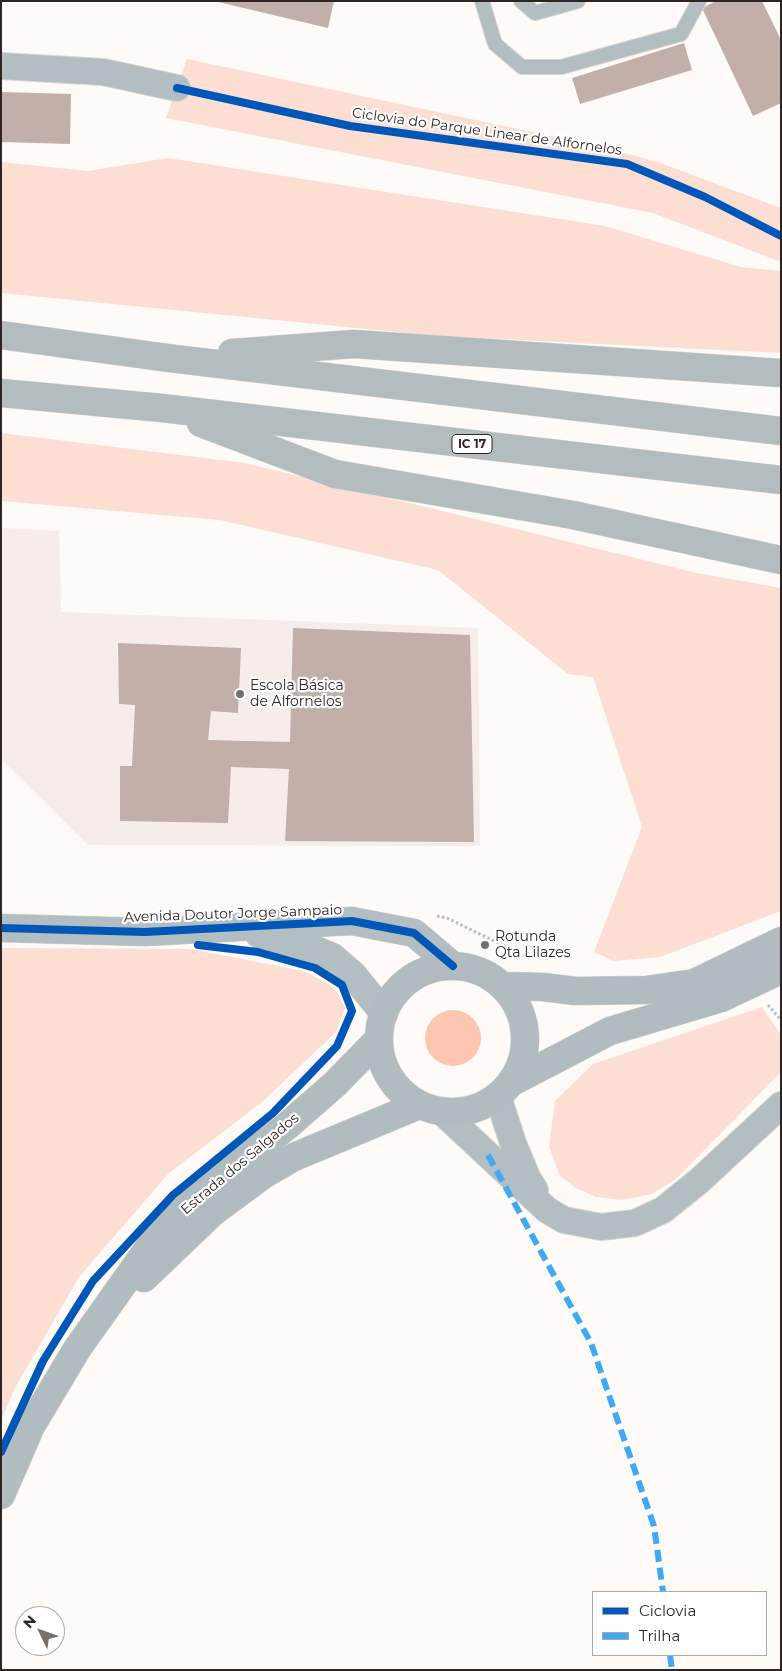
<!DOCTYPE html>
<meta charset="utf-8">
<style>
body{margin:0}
#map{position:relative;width:782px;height:1671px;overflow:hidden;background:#fdfaf8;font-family:Montserrat,sans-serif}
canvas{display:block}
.frame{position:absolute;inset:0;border:2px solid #2e2522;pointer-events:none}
.legend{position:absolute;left:592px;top:1591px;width:175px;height:65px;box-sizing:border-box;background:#fff;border:1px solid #aba8a7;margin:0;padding:6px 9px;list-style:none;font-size:15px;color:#2e2522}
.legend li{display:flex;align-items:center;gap:10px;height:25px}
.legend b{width:25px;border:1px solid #aba8a7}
.north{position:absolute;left:15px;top:1606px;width:50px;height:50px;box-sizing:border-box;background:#fff;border:1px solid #aba8a7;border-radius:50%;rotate:312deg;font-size:14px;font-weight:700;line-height:20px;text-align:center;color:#2e2522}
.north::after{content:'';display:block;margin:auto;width:18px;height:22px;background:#76706d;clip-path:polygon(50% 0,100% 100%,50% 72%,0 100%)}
</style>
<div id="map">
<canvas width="782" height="1671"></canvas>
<div class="frame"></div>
<ul class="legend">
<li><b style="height:6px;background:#0057b8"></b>Ciclovia</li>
<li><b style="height:6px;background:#3fa9f5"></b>Trilha</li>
</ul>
<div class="north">N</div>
</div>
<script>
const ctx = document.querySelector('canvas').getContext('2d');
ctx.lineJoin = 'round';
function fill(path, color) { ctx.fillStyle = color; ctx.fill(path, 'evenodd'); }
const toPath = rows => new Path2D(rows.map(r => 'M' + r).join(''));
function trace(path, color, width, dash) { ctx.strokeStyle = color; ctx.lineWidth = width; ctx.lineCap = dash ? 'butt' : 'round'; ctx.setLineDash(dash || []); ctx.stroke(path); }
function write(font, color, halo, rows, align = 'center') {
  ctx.font = font + ' Montserrat,sans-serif'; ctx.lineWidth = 4.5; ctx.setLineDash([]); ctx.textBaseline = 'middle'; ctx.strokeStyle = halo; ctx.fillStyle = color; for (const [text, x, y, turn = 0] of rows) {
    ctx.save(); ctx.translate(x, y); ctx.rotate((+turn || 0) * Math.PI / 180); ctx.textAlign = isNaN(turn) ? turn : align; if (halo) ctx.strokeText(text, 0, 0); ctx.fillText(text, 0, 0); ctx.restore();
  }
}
fill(toPath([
 [1,528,59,531,61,612,478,628,480,846,88,845,1,759]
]), '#f6ece9');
fill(toPath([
 [187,59,589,144,658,162,781,208,781,262,653,213,166,118],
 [168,158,605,226,741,267,781,271,781,353,438,336,1,293,1,162,88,171],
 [1,433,245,463,697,573,781,588,781,911,660,957,614,961,594,952,642,827,593,677,568,674,438,570,220,520,1,501],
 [1,948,191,949,303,971,329,984,339,995,345,1008,336,1032,261,1103,169,1173,79,1277,15,1388,1,1420],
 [762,1007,781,1035,781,1072,677,1178,652,1194,622,1200,596,1197,576,1188,560,1176,549,1147,555,1101,593,1064]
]), '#fdded3');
fill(toPath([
 '425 1038a28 28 0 1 1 56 0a28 28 0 1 1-56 0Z'
]), '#fcc6b1');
fill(toPath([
 [214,1,334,1,328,28],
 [716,1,762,1,781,40,781,103,753,116,702,8],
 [684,43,692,70,580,104,572,78],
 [1,92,71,94,70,144,1,142],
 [293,628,470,635,474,842,285,841,289,769,231,767,228,823,120,821,120,766,132,766,135,705,119,704,118,643,241,648,238,713,211,711,208,740,290,742]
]), '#c2b0a8');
const service = toPath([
 [482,1,495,44,522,67,561,67,681,34,699,1],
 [521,1,535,13,578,1]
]);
const minor = toPath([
 [1,66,103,72,177,88],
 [498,1097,513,1143,527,1177,535,1190],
 [441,1111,547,1210,564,1220,601,1227,635,1223,663,1210,699,1181,781,1105]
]);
const tertiary = toPath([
 [1,928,145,932,352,921,414,933,453,966],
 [259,934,308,947,332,957,353,975,384,1013]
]);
const secondary = toPath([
 '379 1039a73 73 0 1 1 146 0a73 73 0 1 1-146 0Z',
 [504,986,543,987,575,991,646,990,694,983,781,941],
 [512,1082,610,1031,721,998,781,970],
 [144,1278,213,1212,263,1175,294,1157,419,1105],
 [1,1495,31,1426,77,1349,160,1232,209,1187,287,1126,335,1084,379,1039]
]);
const trunk = toPath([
 [1,335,168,358,781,431],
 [232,353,354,344,781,373],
 [1,393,162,408,781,480],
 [201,423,335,474,573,515,781,560]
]);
trace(service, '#d7d4d2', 16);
trace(minor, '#d7d4d2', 28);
trace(tertiary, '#d7d4d2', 29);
trace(secondary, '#d7d4d2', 29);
trace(trunk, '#d7d4d2', 29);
trace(toPath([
 [437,916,447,918,531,959],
 [768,1005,781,1020],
 [341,1038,351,1014]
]), '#b9bec1', 3, [2.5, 2.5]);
trace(service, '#b2bec1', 14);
trace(minor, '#b2bec1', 26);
trace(tertiary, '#b2bec1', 28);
trace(secondary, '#b0bcbf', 28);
trace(trunk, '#b3bcbe', 28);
trace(toPath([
 [488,1155,591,1343,654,1526,663,1592],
 [670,1655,672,1670]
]), '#3fa9f5', 6, [12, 6]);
trace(toPath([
 [177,88,350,126,627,164,705,197,781,236],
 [1,928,145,932,352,921,414,933,453,966],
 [1,1452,43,1361,93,1281,173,1195,273,1113,337,1046,352,1011,342,985,315,968,258,952,198,945]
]), '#0057b8', 8);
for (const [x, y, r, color] of [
 [240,694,5,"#76706d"],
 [485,945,5,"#76706d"]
]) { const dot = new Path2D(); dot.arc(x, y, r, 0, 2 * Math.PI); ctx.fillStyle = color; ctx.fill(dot); trace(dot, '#fff', 2); }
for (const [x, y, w] of [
 [472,444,40]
]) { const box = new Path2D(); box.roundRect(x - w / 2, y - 9.5, w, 19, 4); ctx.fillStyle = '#fff'; ctx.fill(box); trace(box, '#2e2522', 1); }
write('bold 12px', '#2e2522', null, [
 ["IC 17",472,444]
]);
write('14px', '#2e2522', '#fff', [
 ["Ciclovia do Parque Linear de Alfornelos",487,132,8],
 ["Avenida Doutor Jorge Sampaio",233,914,-2],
 ["Estrada dos Salgados",240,1164,-40]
]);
write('14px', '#2e2522', '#fff', [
 ["Escola Básica",250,686],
 ["de Alfornelos",250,702],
 ["Rotunda",495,937],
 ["Qta Lilazes",495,953]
], 'left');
</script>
